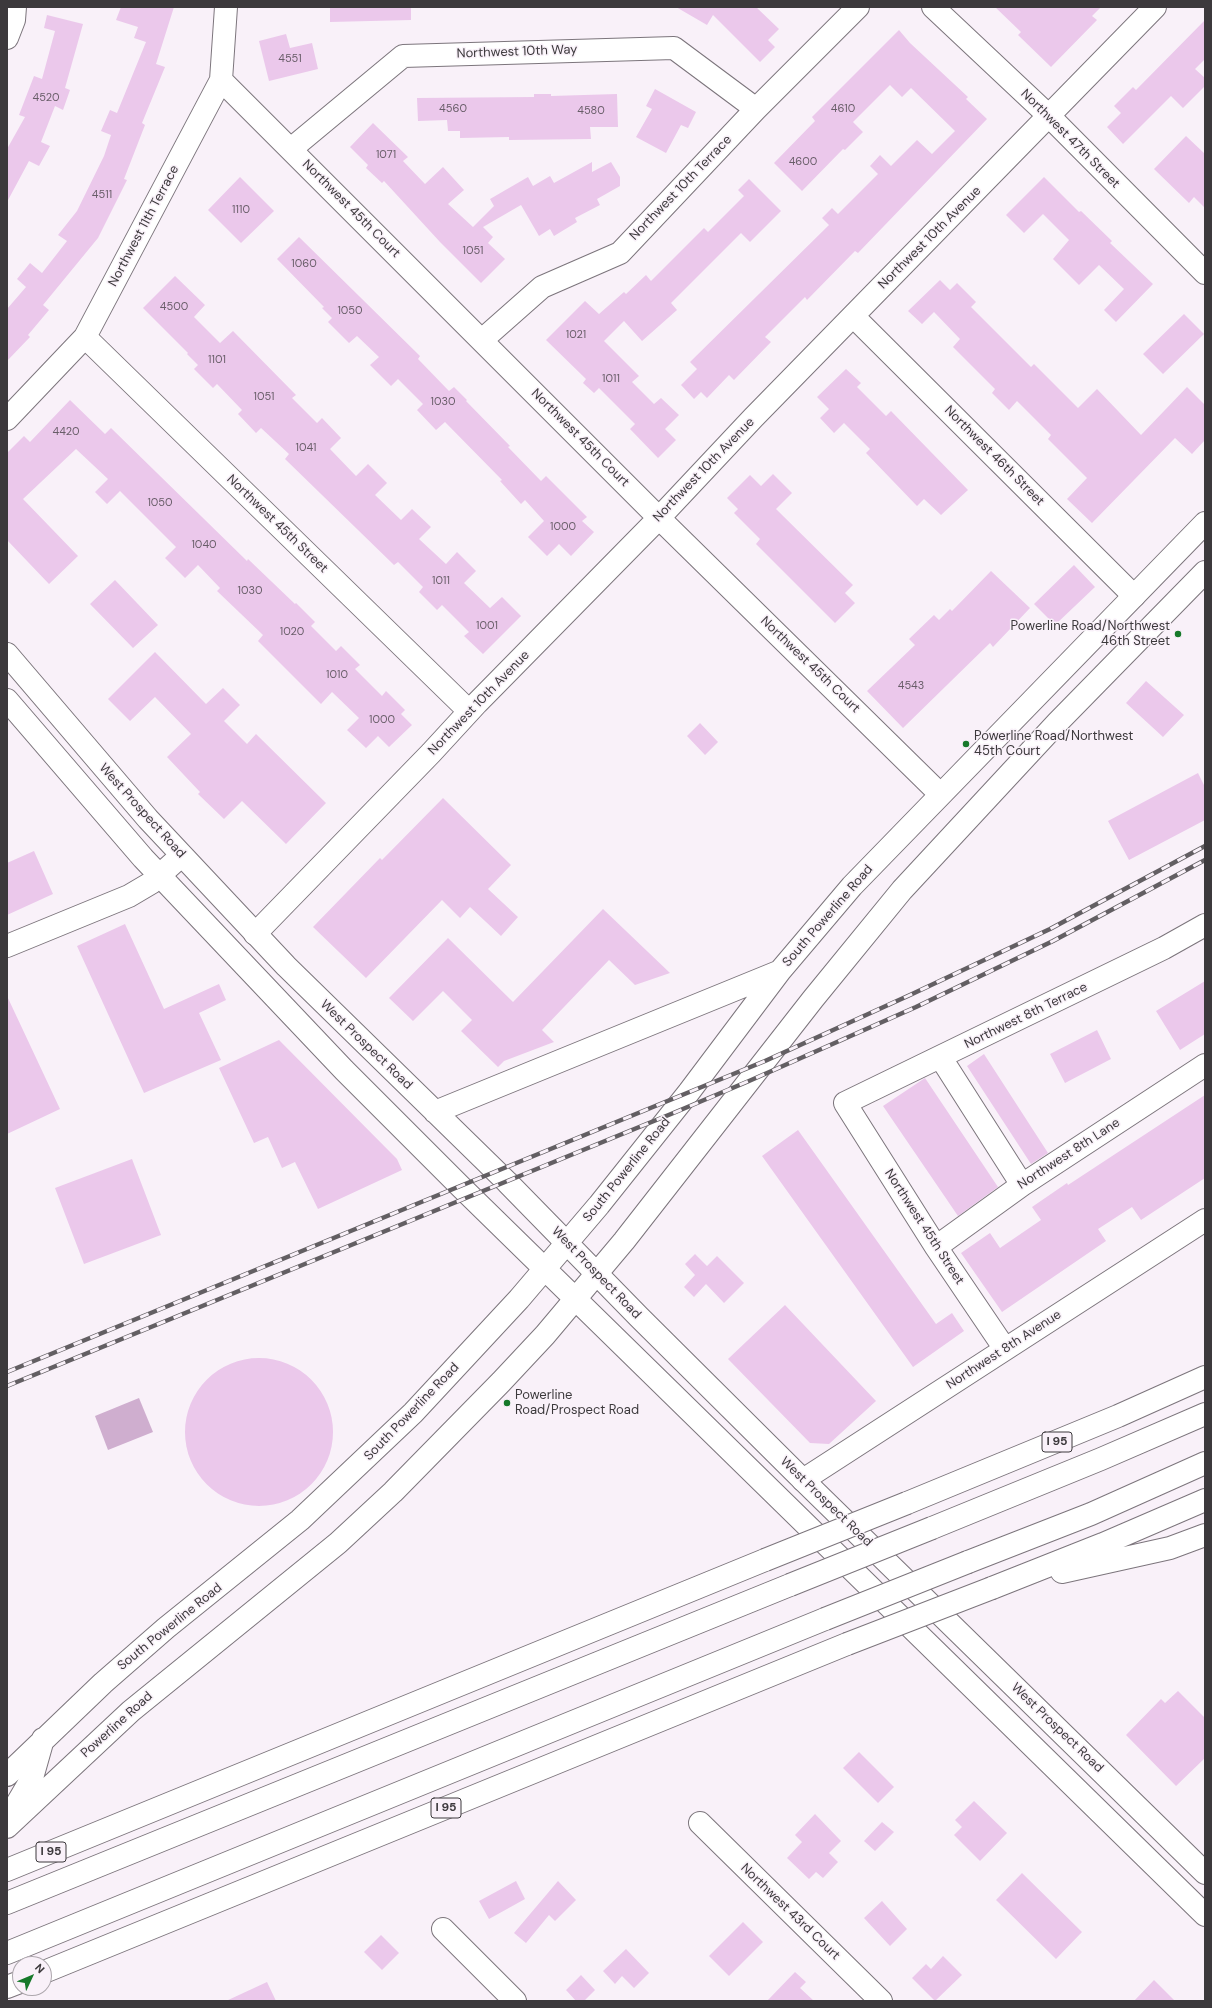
<!DOCTYPE html>
<style>
body{margin:0}
#map{position:relative;width:1212px;height:2008px;overflow:hidden;background:#f9f1f9;font-family:"DM Sans",sans-serif}
canvas{display:block}
.frame{position:absolute;inset:0;border:8px solid #3c393c;pointer-events:none}
.north{position:absolute;left:12px;top:1956px;width:40px;height:40px;box-sizing:border-box;background:#f9f1f9;border:1px solid #ada7ad;border-radius:50%;rotate:46deg;font-size:11px;font-weight:700;line-height:16px;text-align:center;color:#3c393c}
.north::after{content:'';display:block;margin:auto;width:14px;height:18px;background:#16792a;clip-path:polygon(50% 0,100% 100%,50% 72%,0 100%)}
</style>
<div id="map">
<canvas width="1212" height="2008"></canvas>
<div class="frame"></div>
<div class="north">N</div>
</div>
<script>
const ctx = document.querySelector('canvas').getContext('2d');
ctx.lineJoin = 'round';
function fill(path, color) { ctx.fillStyle = color; ctx.fill(path, 'evenodd'); }
const toPath = rows => new Path2D(rows.map(r => 'M' + r).join(''));
function trace(path, color, width, dash) { ctx.strokeStyle = color; ctx.lineWidth = width; ctx.lineCap = dash ? 'butt' : 'round'; ctx.setLineDash(dash || []); ctx.stroke(path); }
function write(font, color, halo, rows, align = 'center') {
  ctx.font = font + ' "DM Sans",sans-serif'; ctx.lineWidth = 3; ctx.setLineDash([]); ctx.textBaseline = 'middle'; ctx.strokeStyle = halo; ctx.fillStyle = color; for (const [text, x, y, turn = 0] of rows) {
    ctx.save(); ctx.translate(x, y); ctx.rotate((+turn || 0) * Math.PI / 180); ctx.textAlign = isNaN(turn) ? turn : align; if (halo) ctx.strokeText(text, 0, 0); ctx.fillText(text, 0, 0); ctx.restore();
  }
}
fill(toPath([
 [139,1398,153,1432,108,1450,95,1416]
]), '#cfaecf');
fill(toPath([
 [121,7,174,7,156,64,165,67,142,123,145,125,124,179,127,180,98,238,43,305,49,310,28,335,30,337,7,361,7,309,26,287,17,279,30,263,42,273,67,241,58,235,77,211,104,156,111,135,101,131,110,110,117,113,146,42,134,38,138,27,116,20],
 [330,7,411,7,411,20,330,22],
 [676,7,756,7,779,29,768,40,775,47,760,62,713,15,707,25],
 [995,7,1101,7,1092,16,1097,20,1051,67,1018,35,1021,32],
 [47,15,83,24,65,88,70,90,63,110,55,106,41,142,50,146,39,166,29,161,7,202,7,149,25,117,19,115,34,76,42,79,55,31,44,28],
 [1205,20,1205,59,1195,69,1205,78,1205,86,1183,108,1171,96,1123,144,1107,127,1121,113,1114,106,1133,87,1136,90],
 [899,30,910,43,968,97,966,99,987,119,858,253,855,251,807,300,805,297,765,337,771,342,734,380,729,375,707,398,701,392,694,399,681,385,697,369,690,362,829,225,822,218,832,208,838,214,878,174,870,166,880,155,891,166,917,140,932,154,955,131,911,88,902,97,890,85,853,122,863,132,845,150,843,149,802,191,774,163,815,121,812,117],
 [286,34,290,48,312,43,318,69,269,81,259,41],
 [655,89,696,112,688,128,681,125,666,153,636,137,652,109,646,106],
 [534,94,551,94,551,96,617,94,618,127,590,127,591,139,509,140,509,137,460,138,460,131,448,131,447,120,418,121,417,98,534,97],
 [373,123,408,157,403,161,425,184,443,167,464,190,448,204,473,227,494,206,490,199,528,177,533,186,550,176,554,183,592,162,592,172,611,162,620,177,620,186,597,199,600,205,575,218,577,222,554,236,550,229,539,236,521,205,483,227,493,237,488,243,505,259,481,283,440,242,384,181,382,183,366,168,368,165,350,147],
 [1186,136,1205,154,1205,208,1194,197,1189,203,1154,169],
 [240,177,274,211,241,243,208,210],
 [1044,177,1079,212,1081,211,1112,241,1110,243,1153,284,1116,322,1104,310,1124,289,1099,265,1079,285,1053,259,1069,240,1043,214,1024,233,1006,215],
 [749,179,781,211,750,242,741,233,671,303,677,310,642,341,624,321,604,341,639,376,632,382,654,404,661,398,679,415,665,429,676,440,658,458,630,429,635,424,599,388,594,393,583,383,586,379,546,340,585,301,599,314,624,292,626,294,646,275,651,281,704,228,708,232,744,196,738,190],
 [299,237,420,356,418,359,449,391,454,387,467,400,466,401,510,446,508,447,541,481,546,476,587,517,582,521,594,532,571,556,559,544,547,556,528,537,544,521,525,500,521,504,500,481,502,480,445,422,436,430,417,410,423,404,398,379,391,386,370,365,379,357,357,336,349,343,328,322,332,318,322,308,324,307,277,259],
 [175,276,205,305,194,317,220,343,233,331,296,395,292,398,317,423,322,418,341,438,330,449,356,476,368,464,387,483,375,495,401,520,412,509,431,527,419,539,446,564,457,552,476,571,464,583,490,608,502,597,521,616,483,654,464,636,469,632,442,605,437,610,419,592,423,587,398,562,394,565,285,459,289,454,261,428,256,433,238,414,242,410,217,384,213,388,194,369,198,365,187,354,188,353,143,308],
 [940,280,950,290,957,283,976,302,971,307,1031,367,1034,364,1078,408,1097,389,1141,435,1187,387,1205,405,1205,440,1192,454,1175,438,1092,523,1067,499,1087,478,1048,439,1051,435,1017,401,1009,410,992,393,995,389,953,347,960,339,934,312,922,324,908,311],
 [1184,314,1204,334,1163,374,1143,354],
 [846,369,861,383,857,387,886,416,891,411,968,490,941,515,924,499,917,506,866,453,870,449,844,423,834,433,820,418,829,409,817,397],
 [70,400,105,434,111,428,247,561,248,559,295,604,296,603,315,622,311,626,336,651,341,646,360,665,355,669,382,696,386,691,405,710,401,714,412,725,389,747,378,736,366,748,347,730,359,718,332,692,321,704,258,641,263,635,217,591,220,588,198,565,185,578,165,558,176,547,120,491,107,504,95,492,108,479,76,449,23,499,78,556,49,584,7,540,7,453,24,436,30,442],
 [773,474,792,493,776,509,853,585,845,593,855,603,835,623,756,544,760,539,734,513,738,509,727,498,750,475,761,486],
 [1074,565,1095,587,1055,625,1034,604],
 [991,571,1030,608,993,647,990,643,903,728,867,691,915,645,909,639,934,615,939,620,950,609,952,611],
 [115,580,158,625,133,648,90,604],
 [155,652,206,704,223,688,240,705,224,721,247,744,256,734,326,803,286,844,242,801,224,819,198,794,200,792,167,757,191,734,155,697,130,721,108,699],
 [1146,681,1184,715,1163,737,1126,703],
 [700,723,718,742,705,755,687,736],
 [1198,773,1205,787,1205,820,1129,860,1108,821],
 [443,798,511,865,488,889,518,917,501,936,470,907,460,918,442,900,366,978,313,927,380,858,382,860],
 [34,851,53,894,7,915,7,863],
 [603,909,670,973,635,985,609,960,542,1030,554,1042,504,1061,498,1067,461,1031,472,1020,443,991,413,1021,389,998,448,938,513,1002],
 [125,924,164,1009,219,984,226,1000,199,1013,221,1060,144,1093,77,946],
 [1205,981,1205,1034,1180,1050,1156,1011],
 [7,996,60,1109,7,1134],
 [1097,1030,1111,1059,1065,1083,1050,1054],
 [279,1040,397,1159,402,1170,318,1209,295,1162,282,1168,268,1137,254,1143,219,1068],
 [984,1054,1048,1153,1031,1164,967,1066],
 [925,1078,998,1187,958,1216,883,1106],
 [1205,1095,1205,1178,1141,1220,1132,1207,1098,1229,1106,1241,1002,1312,961,1253,990,1233,1000,1248,1041,1220,1032,1207,1067,1183,1068,1185],
 [798,1130,936,1324,952,1313,964,1331,913,1367,762,1156],
 [132,1159,161,1235,84,1264,55,1188],
 [695,1254,707,1266,717,1256,744,1283,724,1303,706,1284,694,1297,684,1287,695,1275,685,1264],
 [785,1305,876,1401,829,1444,810,1443,728,1359],
 '185 1432a74 74 0 1 1 148 0a74 74 0 1 1-148 0Z',
 [1178,1691,1205,1718,1205,1758,1176,1786,1126,1735,1161,1699,1165,1703],
 [859,1752,894,1787,878,1803,843,1768],
 [974,1801,1007,1833,980,1861,954,1835,962,1827,955,1820],
 [815,1814,841,1841,829,1853,838,1862,823,1878,816,1872,809,1879,787,1858,802,1842,795,1835],
 [882,1822,894,1832,875,1851,864,1841],
 [1022,1873,1082,1932,1056,1959,996,1900],
 [516,1881,525,1899,489,1919,479,1901],
 [558,1881,576,1900,555,1921,549,1915,526,1943,514,1933],
 [882,1901,907,1929,890,1946,864,1918],
 [743,1922,763,1942,729,1976,709,1956],
 [381,1935,399,1953,382,1970,364,1952],
 [626,1949,649,1973,634,1988,622,1976,615,1984,603,1971],
 [943,1956,962,1975,935,2001,912,1978,926,1964,931,1969],
 [795,1972,806,1982,800,1988,814,2001,767,2001],
 [581,1975,595,1990,584,2001,576,2001,566,1990],
 [1154,1980,1175,2001,1134,2001],
 [267,1982,276,2001,226,2001]
]), '#ebc8eb');
const minor = toPath([
 [933,7,1050,117,1205,273],
 [7,38,14,20,15,7],
 [221,80,659,518,940,794],
 [291,149,403,56,674,48,756,109],
 [853,316,1134,596],
 [85,337,469,711],
 [482,340,542,287,620,253,756,109,858,7],
 [7,419,85,337,221,80,226,7],
 [255,934,431,753,477,703,659,518,753,418,1155,7],
 [7,946,129,896,151,883,181,856],
 [941,1058,1022,1185],
 [936,1247,1022,1185,1205,1065],
 [1005,1349,936,1247,845,1103,1164,948,1205,925],
 [803,1480,1205,1220],
 [700,1823,881,2001],
 [443,1929,515,2001]
]);
const major = toPath([
 [7,654,148,819,286,966,507,1182,639,1317,803,1480,1205,1873],
 [7,700,143,858,344,1070,461,1187,1205,1915],
 [435,1112,778,972],
 [7,1775,103,1683,166,1628,300,1520,413,1413,519,1299,599,1205,689,1092,780,971,852,886,1205,523],
 [12,1812,32,1778,43,1739],
 [7,1827,131,1711,338,1543,393,1492,501,1382,545,1335,624,1241,813,999,902,890,1057,723,1205,572]
]);
const highway = toPath([
 [907,1503,1118,1416,1205,1377],
 [932,1528,1101,1459,1205,1414],
 [968,1562,1091,1514,1205,1463],
 [1062,1572,1170,1548,1205,1535],
 [992,1588,1103,1544,1205,1500],
 [7,1870,765,1560],
 [7,1903,790,1585],
 [7,1953,825,1619],
 [44,1972,847,1644],
 [7,1987,20,1982]
]);
trace(minor, '#7c757c', 24);
trace(major, '#7c757c', 24);
trace(highway, '#7c757c', 24);
trace(minor, '#fff', 22);
trace(major, '#fff', 22);
trace(highway, '#fff', 22);
const rail = toPath([
 [7,1372,765,1061,910,995,1050,929,1205,846],
 [7,1386,671,1114,749,1081,916,1007,1053,941,1205,860]
]);
trace(rail, '#635f63', 4.5);
trace(rail, '#f9f1f9', 3, [9]);
const highwayBridge = toPath([
 [765,1560,907,1503],
 [790,1585,932,1528],
 [825,1619,968,1562],
 [847,1644,992,1588]
]);
trace(highwayBridge, '#7c757c', 24, []);
trace(highwayBridge, '#fff', 22);
for (const [x, y, r, color] of [
 [1178,634,4,"#16792a"],
 [966,744,4,"#16792a"],
 [507,1403,4,"#16792a"]
]) { const dot = new Path2D(); dot.arc(x, y, r, 0, 2 * Math.PI); ctx.fillStyle = color; ctx.fill(dot); trace(dot, '#f9f1f9', 1.5); }
write('11px', '#685d68', null, [
 ["4551",290,59],
 ["4520",46,98],
 ["4560",453,109],
 ["4610",843,109],
 ["4580",591,111],
 ["1071",386,155],
 ["4600",803,162],
 ["4511",102,195],
 ["1110",241,210],
 ["1051",473,251],
 ["1060",304,264],
 ["4500",174,307],
 ["1050",350,311],
 ["1021",576,335],
 ["1101",217,360],
 ["1011",611,379],
 ["1051",264,397],
 ["1030",443,402],
 ["4420",66,432],
 ["1041",306,448],
 ["1050",160,503],
 ["1000",563,527],
 ["1040",204,545],
 ["1011",441,581],
 ["1030",250,591],
 ["1001",487,626],
 ["1020",292,632],
 ["1010",337,675],
 ["4543",911,686],
 ["1000",382,720]
]);
for (const [x, y, w] of [
 [1057,1442,30],
 [446,1808,30],
 [51,1852,30]
]) { const box = new Path2D(); box.roundRect(x - w / 2, y - 10, w, 20, 3); ctx.fillStyle = '#f9f1f9'; ctx.fill(box); trace(box, '#3c393c', 1); }
write('bold 12px', '#3c393c', null, [
 ["I 95",1057,1442],
 ["I 95",446,1808],
 ["I 95",51,1852]
]);
write('13px', '#3c393c', '#f9f1f9', [
 ["Northwest 10th Way",517,52,-2],
 ["Northwest 47th Street",1070,139,45],
 ["Northwest 10th Terrace",681,188,-46],
 ["Northwest 45th Court",351,209,45],
 ["Northwest 11th Terrace",144,226,-62],
 ["Northwest 10th Avenue",930,238,-45],
 ["Northwest 45th Court",580,438,45],
 ["Northwest 46th Street",994,456,45],
 ["Northwest 10th Avenue",704,470,-46],
 ["Northwest 45th Street",277,524,44],
 ["Northwest 45th Court",810,665,44],
 ["Northwest 10th Avenue",479,703,-46],
 ["West Prospect Road",142,811,48],
 ["South Powerline Road",828,916,-49],
 ["Northwest 8th Terrace",1026,1016,-26],
 ["West Prospect Road",366,1045,44],
 ["Northwest 8th Lane",1069,1154,-33],
 ["South Powerline Road",627,1170,-51],
 ["Northwest 45th Street",924,1227,57],
 ["West Prospect Road",596,1273,46],
 ["Northwest 8th Avenue",1004,1350,-33],
 ["South Powerline Road",412,1412,-46],
 ["West Prospect Road",826,1502,44],
 ["South Powerline Road",170,1627,-39],
 ["Powerline Road",117,1725,-42],
 ["West Prospect Road",1057,1728,44],
 ["Northwest 43rd Court",790,1912,44]
]);
write('13px', '#3c393c', '#f9f1f9', [
 ["Powerline Road/Northwest",1170,627,"right"],
 ["46th Street",1170,642,"right"],
 ["Powerline Road/Northwest",974,737],
 ["45th Court",974,752],
 ["Powerline",515,1396],
 ["Road/Prospect Road",515,1411]
], 'left');
</script>
